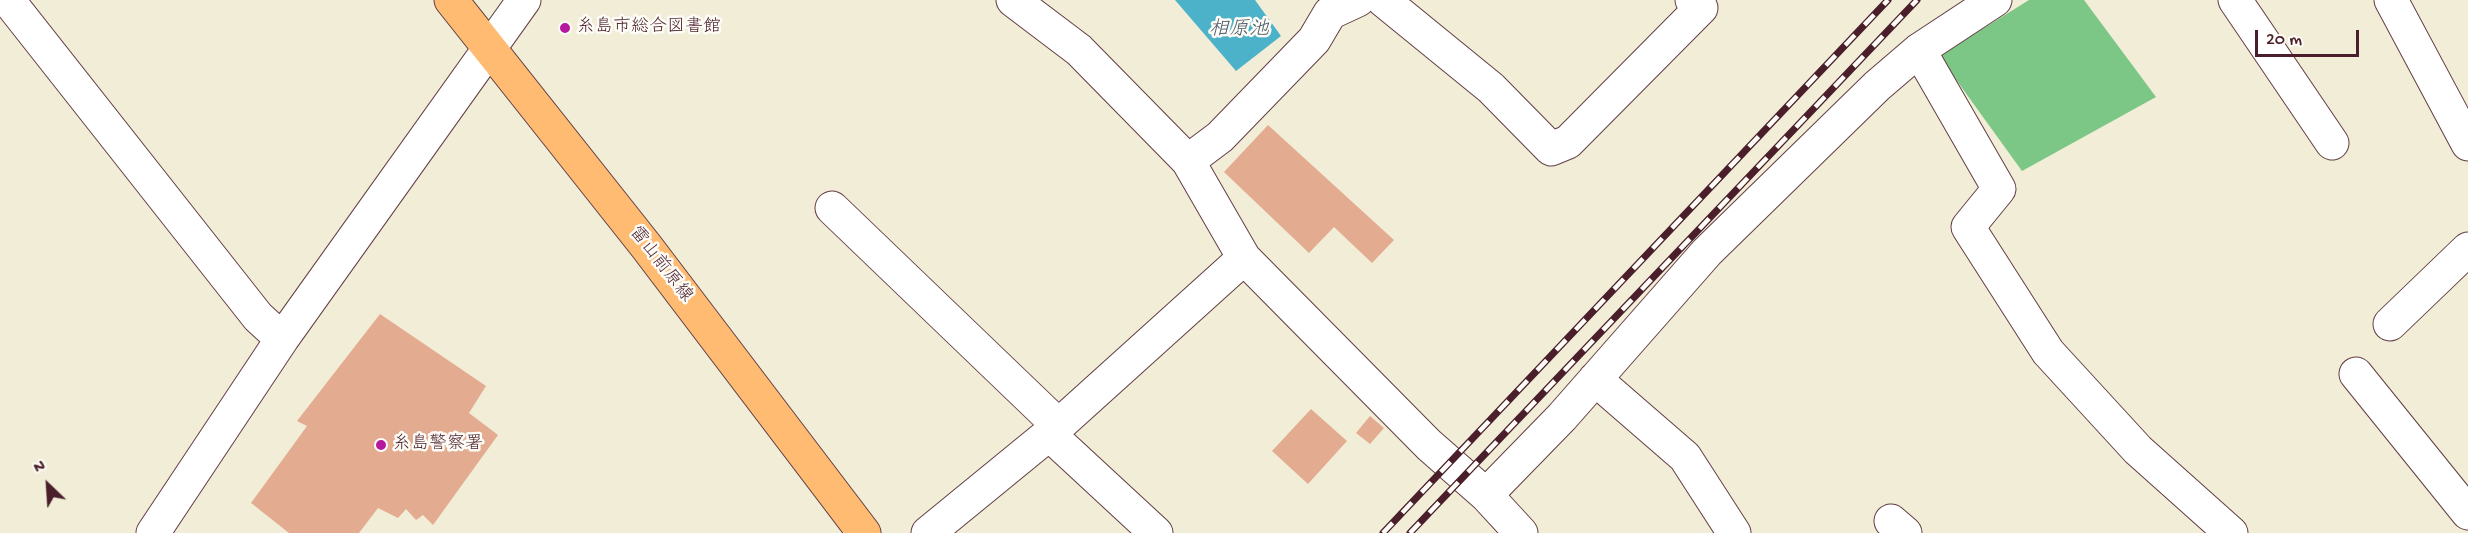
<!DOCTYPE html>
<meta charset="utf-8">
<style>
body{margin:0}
#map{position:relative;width:2468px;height:533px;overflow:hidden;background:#f1edd7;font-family:"Gochi Hand",sans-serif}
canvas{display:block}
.north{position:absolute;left:18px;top:455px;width:60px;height:60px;-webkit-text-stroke:4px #fdfcf7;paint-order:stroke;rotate:335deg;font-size:16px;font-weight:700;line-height:24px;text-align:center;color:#4a1f2b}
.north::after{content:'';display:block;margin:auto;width:21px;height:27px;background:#4a1f2b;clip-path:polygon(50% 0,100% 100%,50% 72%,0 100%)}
.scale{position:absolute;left:2255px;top:30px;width:104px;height:27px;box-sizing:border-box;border:3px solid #4a1f2b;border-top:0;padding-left:8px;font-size:18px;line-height:21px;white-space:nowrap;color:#4a1f2b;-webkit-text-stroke:4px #fdfcf7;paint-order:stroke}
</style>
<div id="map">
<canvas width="2468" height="533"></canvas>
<div class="north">N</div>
<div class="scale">20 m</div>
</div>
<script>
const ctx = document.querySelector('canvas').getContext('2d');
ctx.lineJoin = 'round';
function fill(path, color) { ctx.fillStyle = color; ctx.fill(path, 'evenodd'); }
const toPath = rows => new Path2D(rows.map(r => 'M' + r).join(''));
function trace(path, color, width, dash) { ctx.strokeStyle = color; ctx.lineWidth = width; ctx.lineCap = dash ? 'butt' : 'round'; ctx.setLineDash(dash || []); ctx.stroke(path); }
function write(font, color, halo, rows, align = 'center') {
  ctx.font = font + ' "Gochi Hand","Klee One",sans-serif'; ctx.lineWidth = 5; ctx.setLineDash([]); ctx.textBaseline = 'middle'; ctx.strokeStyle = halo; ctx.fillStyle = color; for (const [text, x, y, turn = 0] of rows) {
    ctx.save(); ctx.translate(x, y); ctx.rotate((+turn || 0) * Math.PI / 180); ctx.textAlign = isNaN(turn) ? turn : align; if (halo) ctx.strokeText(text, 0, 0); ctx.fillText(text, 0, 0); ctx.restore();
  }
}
fill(toPath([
 [2029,0,2084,0,2156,97,2022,171,1939,56]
]), '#7cc785');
fill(toPath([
 [1175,0,1255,0,1281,36,1236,71]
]), '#4bb2c9');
fill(toPath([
 [1268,125,1394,240,1372,263,1334,227,1309,253,1224,172],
 [380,314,486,386,469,413,498,435,433,525,423,515,416,520,406,509,398,518,378,508,359,533,289,533,251,503,307,426,297,421],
 [1311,409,1347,441,1308,484,1272,451],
 [1370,416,1384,428,1370,444,1356,433]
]), '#e3ac90');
const minor = toPath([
 [8,0,258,317,282,339],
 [1013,0,1079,50,1188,161,1244,258,1429,445,1486,495,1521,533],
 [1383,0,1491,88,1551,149,1568,142,1701,8,1692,0],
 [2235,0,2332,143],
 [2391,0,2468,144],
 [1919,50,1999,189,1968,227,2048,352,2138,450,2231,533],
 [1188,161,1220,137,1314,40,1330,13,1358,0],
 [832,208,1058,425],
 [2390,324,2468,249],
 [2356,374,2468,513],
 [1595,379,1685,457,1734,533],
 [1049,434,1156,533],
 [1486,495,1562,417,1707,252,1877,86,1919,50,1995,0],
 [1891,521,1905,533],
 [153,533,282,339,524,0],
 [928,533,1049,434,1244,258]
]);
const major = toPath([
 [451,0,646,246,864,533]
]);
trace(minor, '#633e45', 35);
trace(major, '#633e45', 35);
trace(minor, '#fff', 33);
trace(major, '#febb71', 33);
const rail = toPath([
 [1383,533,1888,0],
 [1410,533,1917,0]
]);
trace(rail, '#4a1f2b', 7);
trace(rail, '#fdfcf7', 4.5, [14]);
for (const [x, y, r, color] of [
 [565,28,6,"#b5179e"],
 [381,445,6,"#b5179e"]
]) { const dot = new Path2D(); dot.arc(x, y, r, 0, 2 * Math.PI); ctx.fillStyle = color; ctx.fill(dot); trace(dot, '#fdfcf7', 2); }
write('18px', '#4a1f2b', '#fdfcf7', [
 ["糸島市総合図書館",577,28],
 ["糸島警察署",393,445]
], 'left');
write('18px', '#4a1f2b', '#fdfcf7', [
 ["雷山前原線",660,265,52]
]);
write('italic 20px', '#4a5a6a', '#fdfcf7', [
 ["相原池",1239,31]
]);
</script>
